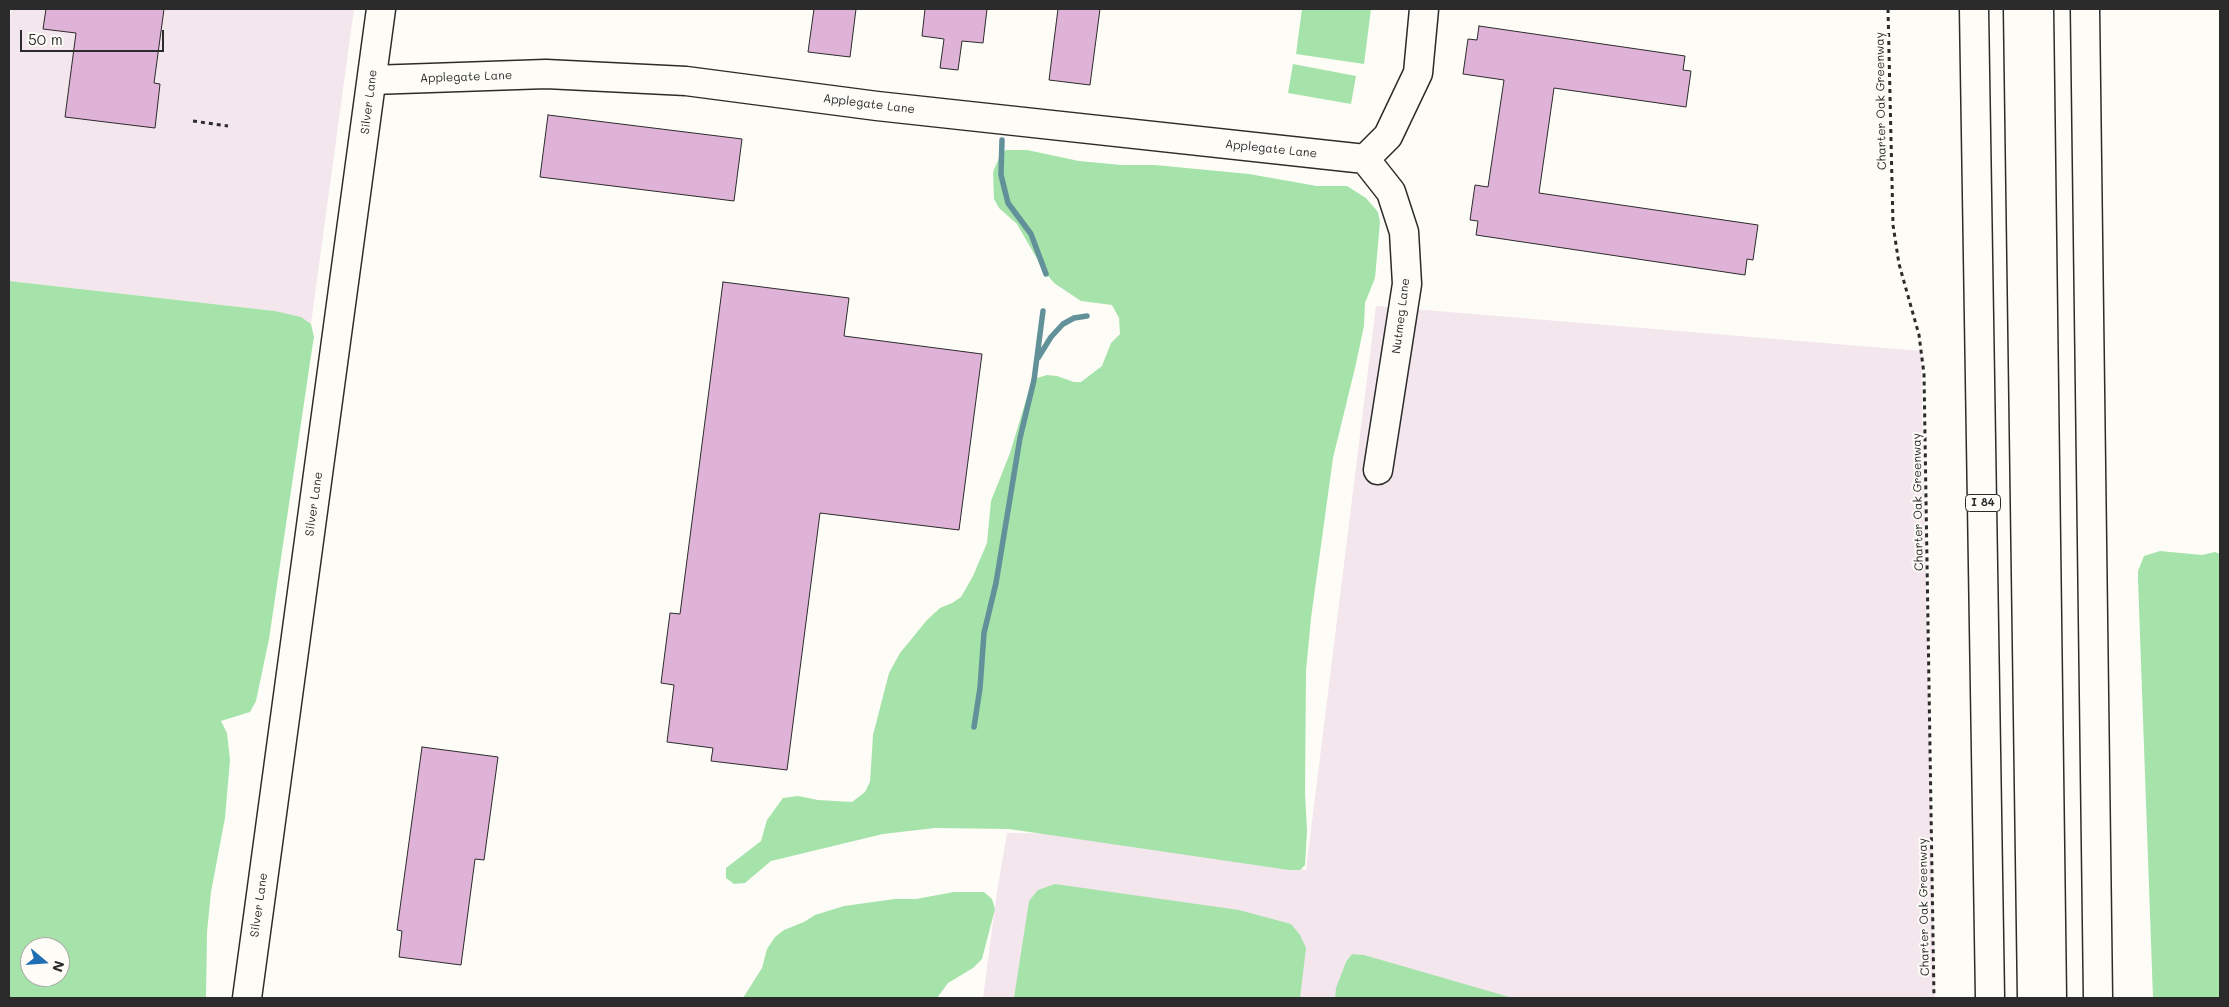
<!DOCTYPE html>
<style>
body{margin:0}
#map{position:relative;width:2229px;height:1007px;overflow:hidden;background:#fdfcf7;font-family:Mali,sans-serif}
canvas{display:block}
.frame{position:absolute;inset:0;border:10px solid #2b2b2b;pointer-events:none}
.north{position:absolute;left:20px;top:937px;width:50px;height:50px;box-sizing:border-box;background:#fdfcf7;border:1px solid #a9a8a5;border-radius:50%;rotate:108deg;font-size:14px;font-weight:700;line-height:20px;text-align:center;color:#2b2b2b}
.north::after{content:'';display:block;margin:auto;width:18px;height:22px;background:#1f6fb2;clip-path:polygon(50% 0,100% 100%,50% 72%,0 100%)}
.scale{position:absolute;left:20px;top:30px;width:144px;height:22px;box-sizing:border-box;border:2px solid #2b2b2b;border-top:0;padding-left:6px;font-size:15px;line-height:18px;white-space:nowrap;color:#2b2b2b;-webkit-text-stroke:4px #fdfcf7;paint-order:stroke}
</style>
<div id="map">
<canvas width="2229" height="1007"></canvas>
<div class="frame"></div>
<div class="north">N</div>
<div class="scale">50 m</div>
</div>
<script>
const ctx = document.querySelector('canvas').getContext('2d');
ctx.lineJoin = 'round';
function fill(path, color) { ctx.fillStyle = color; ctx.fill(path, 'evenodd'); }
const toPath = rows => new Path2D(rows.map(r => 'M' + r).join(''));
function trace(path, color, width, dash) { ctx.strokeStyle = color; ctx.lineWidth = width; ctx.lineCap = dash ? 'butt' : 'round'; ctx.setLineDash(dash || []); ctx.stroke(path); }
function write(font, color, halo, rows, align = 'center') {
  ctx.font = font + ' Mali,sans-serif'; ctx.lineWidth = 4; ctx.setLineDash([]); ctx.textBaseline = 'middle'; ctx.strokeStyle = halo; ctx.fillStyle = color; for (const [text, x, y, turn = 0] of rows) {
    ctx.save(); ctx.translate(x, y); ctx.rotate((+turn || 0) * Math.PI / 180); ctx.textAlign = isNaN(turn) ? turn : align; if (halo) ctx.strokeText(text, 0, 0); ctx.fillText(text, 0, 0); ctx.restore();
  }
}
fill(toPath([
 [11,9,354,9,311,324,301,317,275,311,9,281,9,27],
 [1376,306,1921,351,1935,998,983,998,997,892,1007,833,1103,834,1306,870]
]), '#f4e6ed');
fill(toPath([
 [1302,9,1371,9,1364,64,1296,54],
 [1293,64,1356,76,1351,104,1288,93],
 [1006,150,1027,150,1079,161,1121,165,1155,165,1249,174,1317,186,1347,186,1366,198,1378,212,1380,222,1375,278,1365,303,1364,326,1355,368,1333,458,1311,618,1306,671,1305,793,1307,831,1305,865,1300,870,1289,870,1009,829,935,828,883,834,771,861,745,883,734,884,726,878,726,868,761,841,767,820,783,798,798,796,818,800,852,802,865,792,870,782,873,735,889,673,900,653,927,620,940,608,952,603,961,597,973,576,987,543,991,501,1010,453,1029,390,1037,378,1047,375,1057,376,1074,382,1081,382,1102,366,1111,343,1120,334,1119,318,1112,305,1081,301,1054,283,1044,271,1017,224,999,208,994,199,993,172,1001,153],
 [9,281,275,311,301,317,311,324,314,337,312,349,269,639,256,701,250,712,221,721,227,733,230,760,225,818,211,892,207,932,206,998,9,998],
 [30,947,60,947,60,977,30,977],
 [2160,551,2202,555,2215,552,2220,554,2220,998,2153,998,2138,579,2138,571,2144,556],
 [1055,884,1239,910,1291,924,1300,935,1306,948,1300,998,1014,998,1029,901,1038,890],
 [954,892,984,892,992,899,995,909,982,959,973,968,948,983,937,998,743,998,762,968,767,949,775,937,784,930,804,922,815,915,844,906,895,899,916,899],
 [1352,954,1364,955,1513,998,1335,998,1336,988,1346,962]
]), '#a6e3aa');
trace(toPath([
 [1002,140,1001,175,1008,203,1031,234,1046,274],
 [1038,358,1051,337,1063,324,1074,318,1087,316],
 [974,727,980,688,984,633,996,583,1020,438,1034,380,1043,311]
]), '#629199', 5.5);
const building = toPath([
 [46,9,164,9,154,83,160,84,155,128,65,117,76,33,43,29,46,9],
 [814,9,856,9,850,57,808,52,814,9],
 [925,9,987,9,983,43,962,41,958,70,940,68,944,39,922,36,925,9],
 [1058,9,1100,9,1090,85,1049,80,1058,9],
 [1479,26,1685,56,1683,70,1691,71,1686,107,1554,88,1539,193,1758,225,1753,260,1747,259,1745,275,1476,235,1478,221,1470,220,1475,185,1488,187,1504,80,1463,74,1468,39,1477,40,1479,26],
 [548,115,742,139,734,201,540,177,548,115],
 [723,282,849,298,844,336,982,354,959,530,820,513,787,770,711,761,713,748,667,742,674,685,661,683,670,613,680,614,723,282],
 [422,747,498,757,484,860,475,859,461,965,399,957,402,931,397,930,422,747]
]);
fill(building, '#dfb3d7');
trace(building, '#2b2b2b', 1);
const minor = toPath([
 [372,80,546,74,686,81,877,106,1365,159],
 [1365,159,1391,192,1404,232,1407,284,1378,470],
 [1365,159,1388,136,1418,73,1424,9]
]);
const major = toPath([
 [247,998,381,9]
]);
const highway = toPath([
 [1974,9,1990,998],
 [2018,9,2032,998],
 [2039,9,2052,998],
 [2085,9,2098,998]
]);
trace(minor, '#2b2b2b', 31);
trace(major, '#2b2b2b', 31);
trace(highway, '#2b2b2b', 31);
trace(toPath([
 [1888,9,1893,225,1899,264,1919,335,1924,374,1934,998],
 [193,121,228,126]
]), '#2b2b2b', 3, [4, 4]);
trace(minor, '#fdfcf7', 28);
trace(major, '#fdfcf7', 28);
trace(highway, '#fdfcf7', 28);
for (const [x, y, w] of [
 [1983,503,35]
]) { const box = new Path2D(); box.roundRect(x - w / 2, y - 8.5, w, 17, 4); ctx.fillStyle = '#fdfcf7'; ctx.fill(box); trace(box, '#2b2b2b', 1); }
write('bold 11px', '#2b2b2b', null, [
 ["I 84",1983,503]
]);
write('12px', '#2b2b2b', '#fdfcf7', [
 ["Applegate Lane",466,77,-2],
 ["Charter Oak Greenway",1881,101,-91],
 ["Silver Lane",369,102,-83],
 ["Applegate Lane",869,104,7],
 ["Applegate Lane",1271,149,6],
 ["Nutmeg Lane",1401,316,-83],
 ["Charter Oak Greenway",1918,502,-91],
 ["Silver Lane",314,504,-82],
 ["Silver Lane",259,905,-82],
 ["Charter Oak Greenway",1924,907,-91]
]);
</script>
